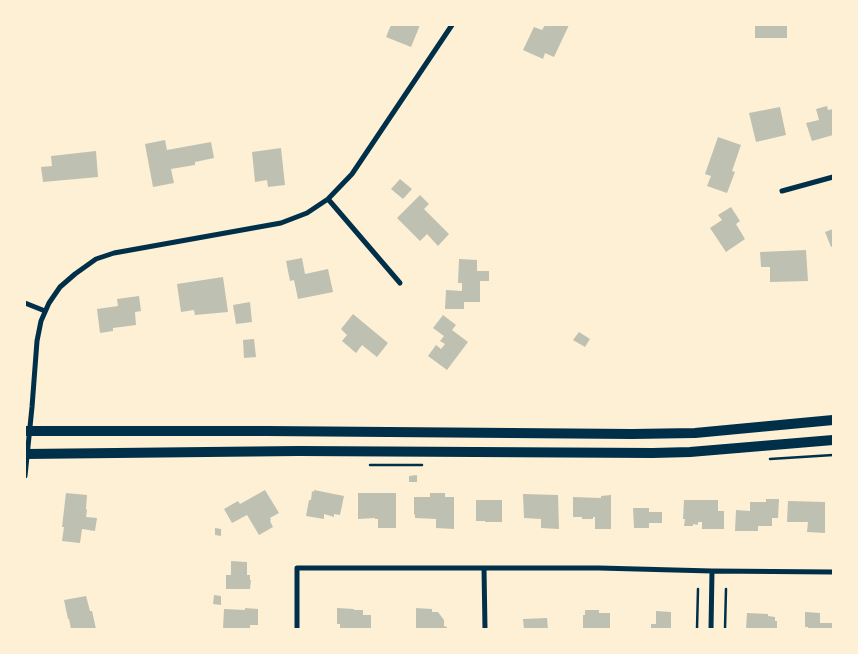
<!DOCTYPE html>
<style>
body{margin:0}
#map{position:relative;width:858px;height:654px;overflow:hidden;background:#fdf0d5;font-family:"DejaVu Sans",sans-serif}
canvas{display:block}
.frame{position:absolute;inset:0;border:26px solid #fdf0d5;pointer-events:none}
</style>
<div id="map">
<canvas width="858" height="654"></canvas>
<div class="frame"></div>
</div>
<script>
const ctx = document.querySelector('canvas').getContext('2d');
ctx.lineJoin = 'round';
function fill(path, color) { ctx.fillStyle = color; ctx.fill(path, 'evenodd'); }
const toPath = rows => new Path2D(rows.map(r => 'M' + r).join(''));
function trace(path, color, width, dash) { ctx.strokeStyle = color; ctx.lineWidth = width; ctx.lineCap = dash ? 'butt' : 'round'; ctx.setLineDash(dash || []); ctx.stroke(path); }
fill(toPath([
 [391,25,420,25,411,47,386,37],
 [545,25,569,25,554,57,545,53,543,59,523,50,534,27,542,30],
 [755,25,787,25,787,38,755,38],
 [827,106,828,110,833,109,833,135,812,141,806,123,819,120,816,109],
 [780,107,786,135,756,142,749,113],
 [718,137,741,145,732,171,735,172,727,193,707,186,711,176,705,174],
 [165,140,167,150,211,142,214,158,195,162,195,165,171,169,174,183,153,187,145,144],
 [281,148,285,185,268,187,267,180,255,182,252,152],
 [96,151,98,177,43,182,41,167,52,166,51,156],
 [400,179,412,189,403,199,391,189],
 [420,195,429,204,424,209,449,234,438,246,427,234,420,241,397,218],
 [731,207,740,221,736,224,745,239,726,252,710,228,722,220,718,215],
 [833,229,833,246,831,247,825,232],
 [806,250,808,281,770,282,770,267,761,267,760,252],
 [302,258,305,274,328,269,333,292,298,299,294,280,290,281,286,261],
 [459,259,477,260,477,271,489,271,489,281,480,281,480,302,464,302,464,309,445,309,446,290,462,291,462,283,458,283],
 [223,277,228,312,195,315,194,310,181,312,177,284],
 [139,296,141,311,135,312,136,325,113,328,113,331,100,333,97,309,118,306,117,299],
 [250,302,252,322,236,324,233,305],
 [353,314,388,343,377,357,362,345,356,353,342,341,347,335,341,329],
 [443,315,456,325,452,330,468,342,447,370,428,356,436,345,441,349,445,344,440,341,444,336,433,328],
 [579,332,590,339,585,347,573,340],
 [254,339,256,357,244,358,243,340],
 [417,475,417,482,409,482,409,476],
 [265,490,279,513,270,518,271,520,270,521,273,527,259,535,247,515,232,523,224,509,238,501,240,504],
 [314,490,344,496,340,515,334,514,334,517,324,514,324,519,306,516,309,500,311,500,312,491,314,492],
 [66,493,87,495,86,509,87,510,86,517,97,518,95,531,82,529,80,543,62,541,64,527,62,527],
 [358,493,396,493,396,528,378,528,378,519,375,519,375,518,358,519],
 [430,493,445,493,445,497,454,497,454,529,436,528,436,519,415,518,415,515,414,514,414,497,430,497],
 [523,494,558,495,559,529,541,528,541,519,524,518],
 [611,495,611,529,595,529,595,517,593,517,593,519,582,519,582,517,573,517,573,497,601,498,601,496],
 [766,499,779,499,778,518,772,518,772,526,758,526,758,531,735,531,736,510,750,511,750,502,766,502],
 [476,500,502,500,502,522,485,522,485,521,476,521],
 [684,500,718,500,718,511,724,511,724,529,702,529,702,522,698,522,698,525,693,524,693,526,684,526,685,519,683,519],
 [788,501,825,502,825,533,807,532,808,522,787,522],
 [633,508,649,508,649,512,662,512,662,523,649,523,649,528,634,528],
 [215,528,221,529,221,536,215,535],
 [231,561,247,562,247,575,250,575,250,580,251,580,250,589,226,589,226,575,231,575],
 [214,595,221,596,221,605,213,604],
 [86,596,90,611,92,611,96,629,71,629,69,619,68,619,64,600],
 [245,608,258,609,258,625,250,625,250,629,223,629,224,609,245,610],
 [337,608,354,609,354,610,363,610,363,615,371,615,371,629,340,629,340,624,337,624],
 [416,608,432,609,432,612,438,612,444,620,444,626,447,627,447,629,416,629],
 [585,610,599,610,599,613,610,613,610,629,583,629,583,615,585,615],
 [656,611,671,612,671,629,651,629,651,624,656,624],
 [805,612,820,613,820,623,832,623,832,629,808,629,808,627,805,627],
 [747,613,768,614,768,616,775,617,775,621,777,621,777,629,746,629],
 [547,618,548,629,524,629,523,619]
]), '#bec0b2');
trace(toPath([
 [770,459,833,455],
 [370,465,422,465],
 [697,629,698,589],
 [725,629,726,589]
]), '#003049', 2.5);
trace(toPath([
 [782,191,833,177],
 [328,199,400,283],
 [25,303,45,311],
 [25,476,32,407,37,341,41,321,49,303,60,287,75,274,96,259,114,253,281,223,307,213,328,199,352,174,452,25],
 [484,568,485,629],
 [297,629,297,568,599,568,712,571,833,572],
 [711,629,712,571]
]), '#003049', 5);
trace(toPath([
 [25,431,267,431,632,434,695,433,833,420],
 [25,454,298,451,653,453,690,452,833,440]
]), '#003049', 10);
</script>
